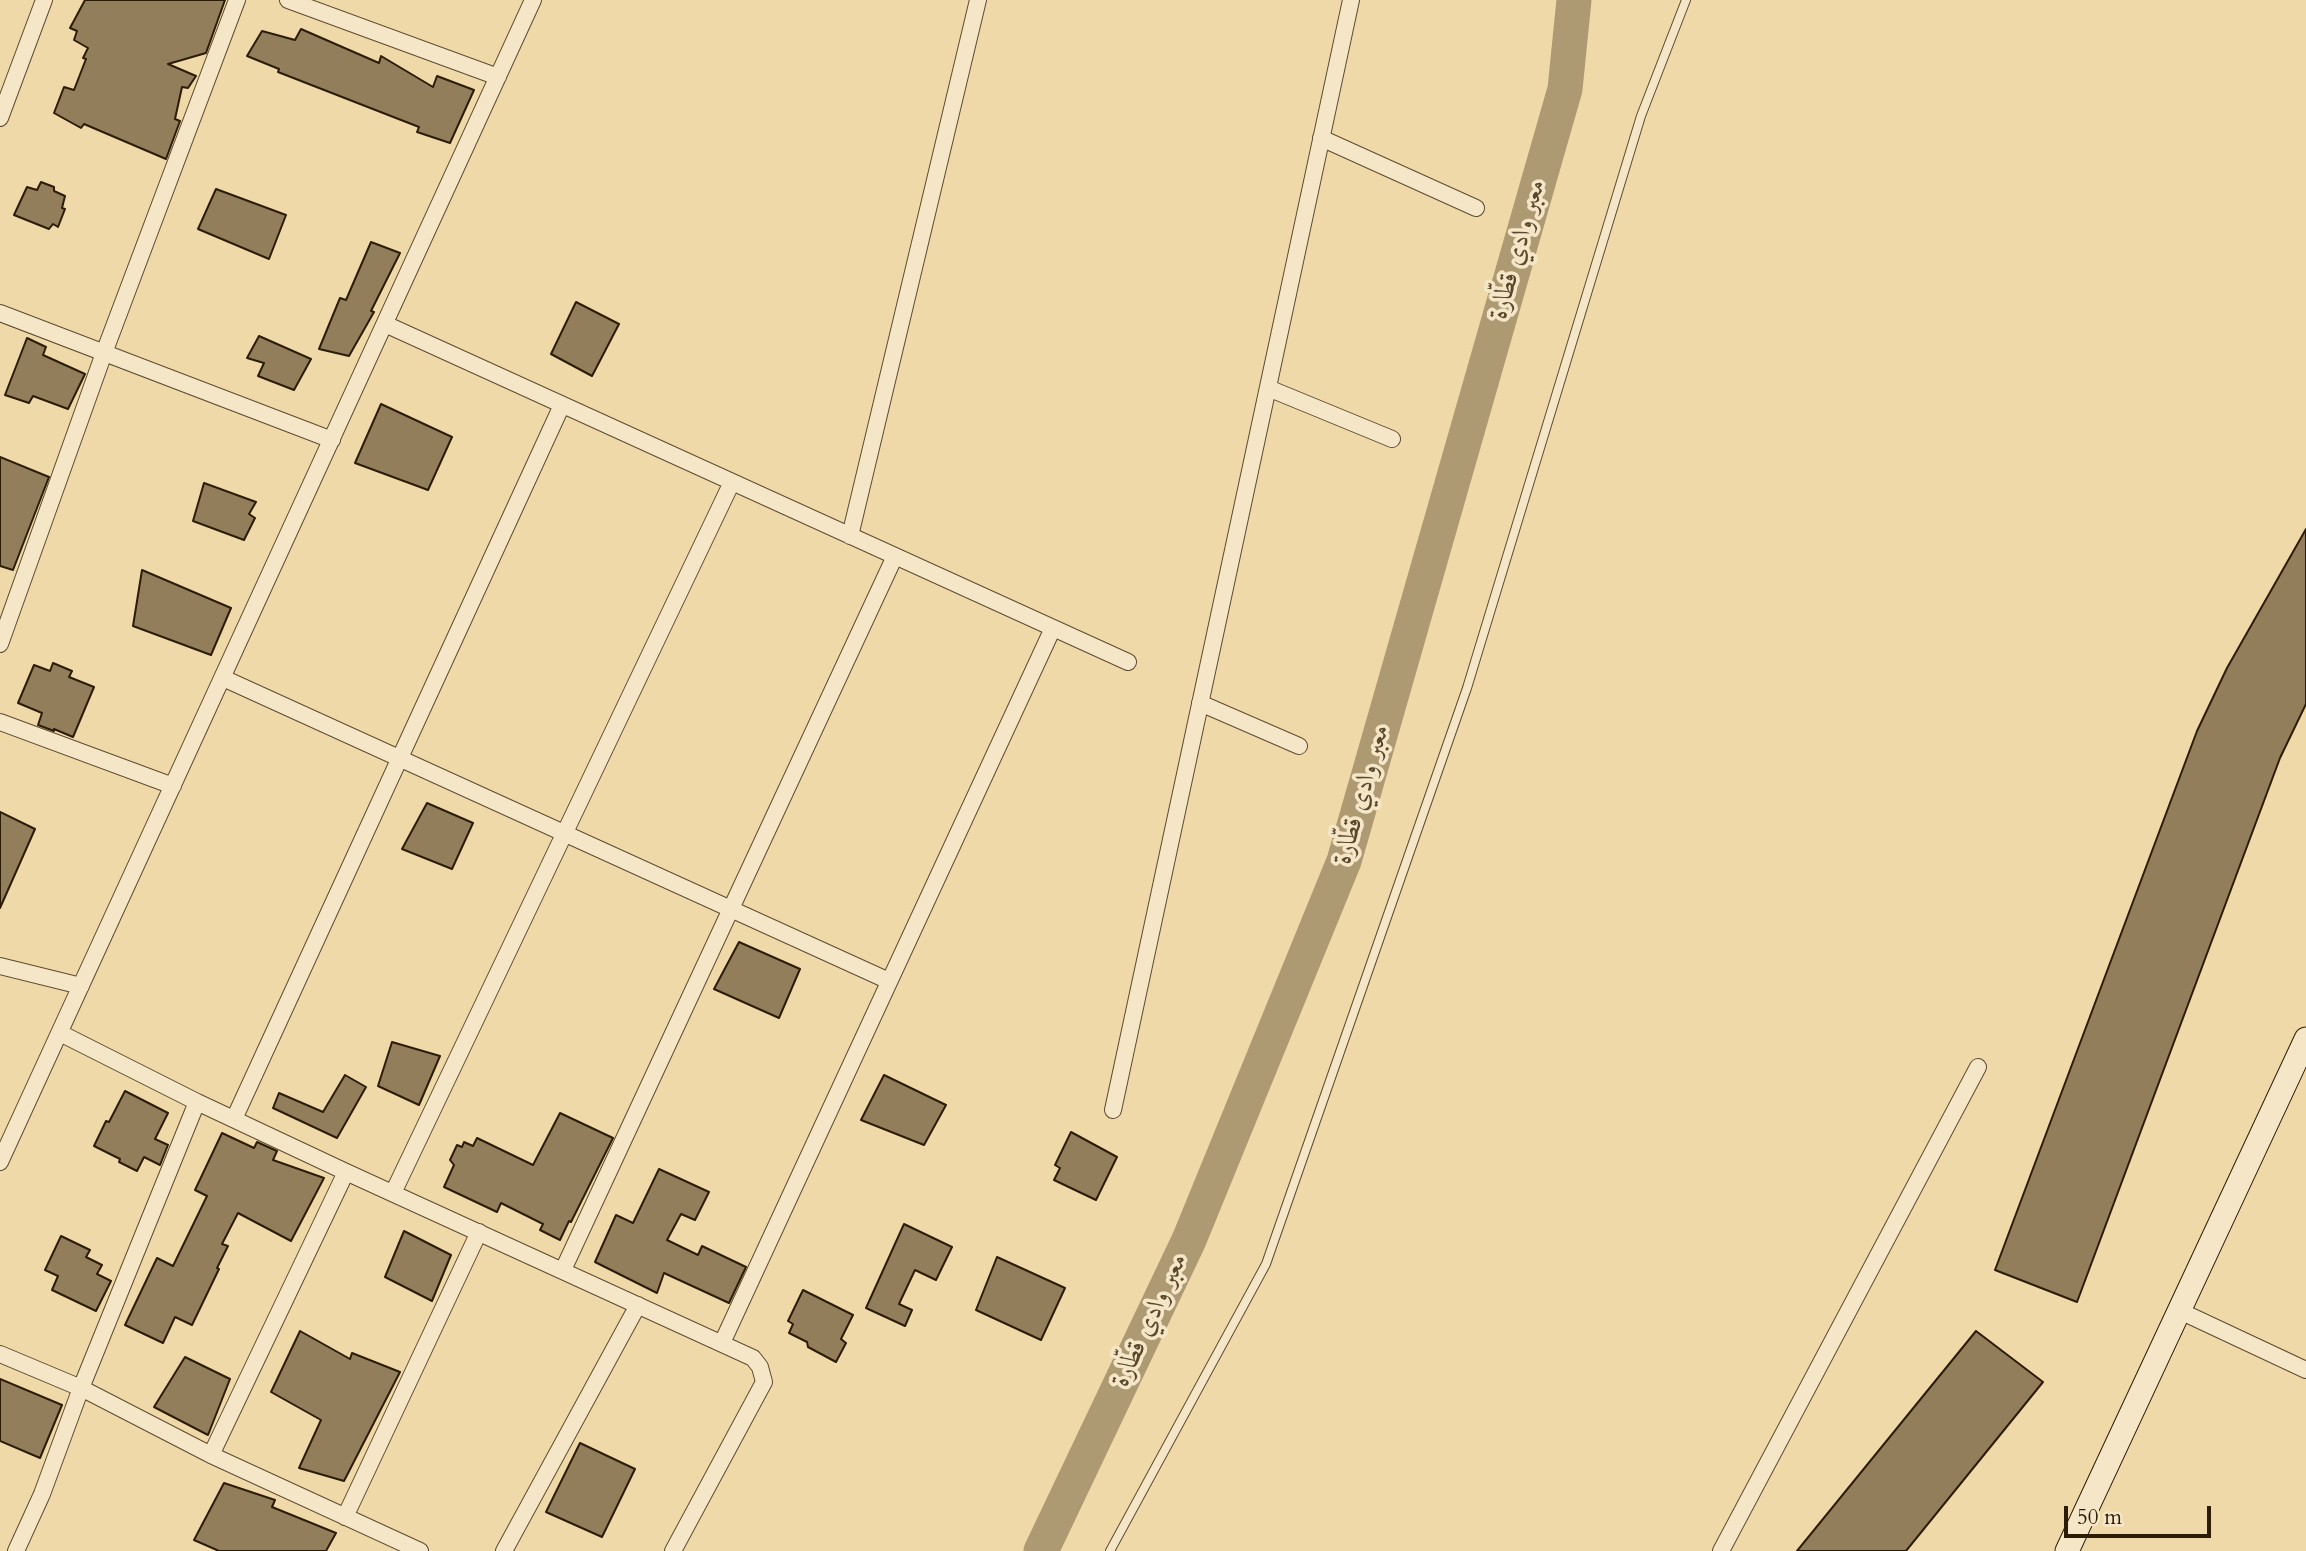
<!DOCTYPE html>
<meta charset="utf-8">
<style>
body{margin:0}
#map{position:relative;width:2306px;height:1551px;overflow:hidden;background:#f0d9a9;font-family:Cardo,serif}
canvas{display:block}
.scale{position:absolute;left:2064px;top:1506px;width:147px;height:32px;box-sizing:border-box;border:4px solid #2c1c06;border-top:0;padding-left:9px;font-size:21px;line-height:24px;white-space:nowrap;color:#2c1c06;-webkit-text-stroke:5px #f5e6c7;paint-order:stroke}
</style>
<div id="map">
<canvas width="2306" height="1551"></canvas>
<div class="scale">50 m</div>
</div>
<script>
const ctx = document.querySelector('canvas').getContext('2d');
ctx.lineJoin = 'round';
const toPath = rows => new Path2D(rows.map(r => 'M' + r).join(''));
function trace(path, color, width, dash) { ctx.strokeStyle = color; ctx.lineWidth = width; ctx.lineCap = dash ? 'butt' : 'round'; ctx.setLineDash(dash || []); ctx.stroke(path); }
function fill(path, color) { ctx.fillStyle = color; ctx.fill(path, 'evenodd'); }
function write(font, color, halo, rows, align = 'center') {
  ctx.font = font + ' Cardo,Amiri,serif'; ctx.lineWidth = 7; ctx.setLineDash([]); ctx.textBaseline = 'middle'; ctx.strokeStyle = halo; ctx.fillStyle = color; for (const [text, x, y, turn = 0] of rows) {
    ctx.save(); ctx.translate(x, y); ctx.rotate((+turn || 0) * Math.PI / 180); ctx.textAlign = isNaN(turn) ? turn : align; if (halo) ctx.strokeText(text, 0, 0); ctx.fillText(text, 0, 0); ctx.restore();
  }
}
trace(toPath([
 [1041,1551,1189,1240,1344,861,1565,89,1574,0]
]), '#ad9972', 35);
const building = toPath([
 [85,0,225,0,206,53,168,64,196,76,188,88,182,87,175,119,180,121,166,159,84,124,81,128,54,113,64,87,74,90,86,59,83,58,88,48,74,40,77,31,70,28,85,0],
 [301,29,379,63,381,56,433,87,437,76,474,90,450,143,417,132,419,127,278,72,279,69,247,56,262,31,295,40,301,29],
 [41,182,54,187,54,191,65,196,62,208,65,209,58,227,53,224,49,229,14,215,27,187,37,190,41,182],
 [216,189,286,215,269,259,198,229,216,189],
 [371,242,400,253,371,311,374,312,349,356,319,349,340,298,346,300,371,242],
 [576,302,619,324,592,376,551,354,576,302],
 [259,336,311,359,294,390,258,376,264,363,247,358,259,336],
 [27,338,46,347,43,355,85,374,68,409,33,396,29,403,5,395,27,338],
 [381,404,452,437,428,490,355,463,381,404],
 [0,457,49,477,13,570,0,566,0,457],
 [204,483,256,502,249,514,255,518,244,540,193,521,204,483],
 [2306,529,2306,704,2280,758,2077,1302,1995,1270,2197,731,2227,668,2306,529],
 [142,570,231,608,211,655,133,626,142,570],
 [53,663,72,671,69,677,94,687,73,737,54,729,54,731,38,725,42,713,18,703,34,665,50,671,53,663],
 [427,803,473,823,452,869,402,849,427,803],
 [0,812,35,829,0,908,0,812],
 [739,942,800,969,779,1018,714,989,739,942],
 [392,1042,440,1056,419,1105,378,1086,392,1042],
 [345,1075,366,1087,337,1138,273,1108,279,1093,323,1112,345,1075],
 [884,1075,946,1105,924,1145,861,1120,884,1075],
 [125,1091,168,1113,155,1139,168,1145,160,1165,144,1157,137,1171,119,1162,120,1159,94,1146,106,1121,109,1122,125,1091],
 [560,1113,613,1138,571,1222,569,1221,560,1240,540,1230,543,1224,501,1203,497,1212,444,1187,454,1165,450,1160,457,1145,462,1147,464,1142,473,1146,477,1138,533,1165,560,1113],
 [1071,1132,1117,1157,1096,1200,1054,1180,1060,1168,1055,1165,1071,1132],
 [222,1133,254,1148,257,1142,277,1151,273,1160,324,1178,291,1241,238,1213,222,1244,228,1246,217,1268,219,1269,192,1325,175,1317,163,1343,125,1325,157,1258,173,1266,207,1196,195,1190,222,1133],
 [659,1169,709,1192,695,1220,681,1214,667,1240,698,1255,702,1246,746,1267,729,1303,664,1273,657,1293,595,1262,616,1215,633,1223,659,1169],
 [904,1224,952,1247,936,1280,915,1270,899,1304,912,1310,905,1326,866,1308,904,1224],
 [404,1231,451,1255,432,1301,385,1277,404,1231],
 [61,1236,90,1250,86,1257,102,1265,97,1274,111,1281,96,1311,52,1290,58,1276,45,1270,61,1236],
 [997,1257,1065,1288,1041,1340,976,1310,997,1257],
 [803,1290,853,1315,841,1339,846,1343,836,1362,808,1347,807,1342,789,1333,793,1324,788,1321,803,1290],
 [300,1331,350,1359,352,1353,400,1372,344,1481,299,1468,321,1420,271,1392,300,1331],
 [1976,1331,2043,1382,1906,1551,1797,1551,1976,1331],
 [185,1357,230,1379,208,1435,154,1407,185,1357],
 [0,1379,62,1405,40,1458,0,1441,0,1379],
 [580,1443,635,1469,602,1537,546,1512,580,1443],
 [224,1483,275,1500,272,1507,336,1533,326,1551,219,1551,194,1540,224,1483]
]);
fill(building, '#927e5b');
trace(building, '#2c1c06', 2);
const lane = toPath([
 [1110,1551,1266,1264,1467,688,1641,116,1686,0]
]);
const street = toPath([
 [288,0,498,77],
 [0,118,44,0],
 [1321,138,1476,208],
 [0,313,332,440],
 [385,324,1128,662],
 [1268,388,1392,439],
 [850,536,978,0],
 [0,644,104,353,237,0],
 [223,678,889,981],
 [1200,703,1299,746],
 [0,722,173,786],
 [0,966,81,986],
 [60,1033,197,1102,346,1172,753,1358,760,1367,764,1382,673,1551],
 [1113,1110,1351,0],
 [234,1119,562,405],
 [0,1162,533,0],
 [393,1193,732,482],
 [563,1270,895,556],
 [2180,1311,2306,1370],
 [722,1343,1053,628],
 [0,1354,81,1388,211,1455,420,1551],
 [211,1455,346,1172],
 [345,1517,479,1232],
 [16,1551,42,1494,81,1388,197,1102],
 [504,1551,638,1305],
 [1721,1551,1978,1067]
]);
const secondary = toPath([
 [2067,1551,2306,1039]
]);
trace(lane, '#5d4b2f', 10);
trace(street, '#5d4b2f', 18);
trace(secondary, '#2c1c06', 25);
trace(lane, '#f5e6c7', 8);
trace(street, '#f5e6c7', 16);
trace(secondary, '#f5e6c7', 23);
write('italic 26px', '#59482c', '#f5e6c7', [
 ["معبر وادي قطّارة",1519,249,-74],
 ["معبر وادي قطّارة",1363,794,-74],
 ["معبر وادي قطّارة",1151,1320,-65]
]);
</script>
